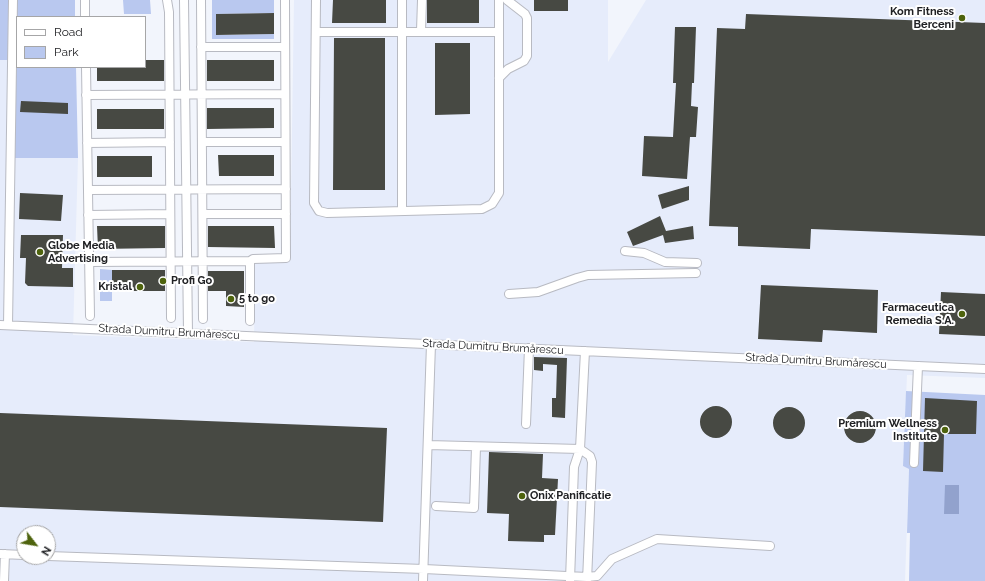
<!DOCTYPE html>
<meta charset="utf-8">
<style>
body{margin:0}
#map{position:relative;width:985px;height:581px;overflow:hidden;background:#f2f5fc;font-family:Raleway,sans-serif}
canvas{display:block}
.legend{position:absolute;left:16px;top:16px;width:130px;height:52px;box-sizing:border-box;background:#fff;border:1px solid #a6a6a7;margin:0;padding:5px 7px;list-style:none;font-size:12px;color:#202124}
.legend li{display:flex;align-items:center;gap:8px;height:20px}
.legend b{width:20px;border:1px solid #a6a6a7}
.north{position:absolute;left:16px;top:525px;width:40px;height:40px;box-sizing:border-box;background:#fff;border:1px solid #a6a6a7;border-radius:50%;rotate:121deg;font-size:11px;font-weight:700;line-height:16px;text-align:center;color:#202124}
.north::after{content:'';display:block;margin:auto;width:14px;height:18px;background:#4e630d;clip-path:polygon(50% 0,100% 100%,50% 72%,0 100%)}
</style>
<div id="map">
<canvas width="985" height="581"></canvas>
<ul class="legend">
<li><b style="height:5px;background:#fff"></b>Road</li>
<li><b style="height:11px;background:#b9c8ef"></b>Park</li>
</ul>
<div class="north">N</div>
</div>
<script>
const ctx = document.querySelector('canvas').getContext('2d');
ctx.lineJoin = 'round';
function fill(path, color) { ctx.fillStyle = color; ctx.fill(path, 'evenodd'); }
const toPath = rows => new Path2D(rows.map(r => 'M' + r).join(''));
function trace(path, color, width, dash) { ctx.strokeStyle = color; ctx.lineWidth = width; ctx.lineCap = dash ? 'butt' : 'round'; ctx.setLineDash(dash || []); ctx.stroke(path); }
function write(font, color, halo, rows, align = 'center') {
  ctx.font = font + ' Raleway,sans-serif'; ctx.lineWidth = 4; ctx.setLineDash([]); ctx.textBaseline = 'middle'; ctx.strokeStyle = halo; ctx.fillStyle = color; for (const [text, x, y, turn = 0] of rows) {
    ctx.save(); ctx.translate(x, y); ctx.rotate((+turn || 0) * Math.PI / 180); ctx.textAlign = isNaN(turn) ? turn : align; if (halo) ctx.strokeText(text, 0, 0); ctx.fillText(text, 0, 0); ctx.restore();
  }
}
fill(toPath([
 [294,0,608,0,608,62,646,0,985,0,985,378,907,375,903,466,909,469,905,581,0,581,0,60,8,60,8,158,78,158,73,335,254,342,255,262,290,261],
 [24,533,48,533,48,557,24,557]
]), '#e6ecfb');
fill(toPath([
 [0,0,8,0,8,60,0,60],
 [16,0,75,0,75,17,17,17,17,67,76,67,78,158,14,158],
 [123,0,150,0,151,14,124,14],
 [212,0,274,0,274,13,216,14,216,35,274,34,274,39,212,39],
 [100,269,112,270,112,301,100,301],
 [906,391,985,395,985,581,909,581,910,533,907,533,909,469,903,466]
]), '#b9c8ef');
fill(toPath([
 [945,485,959,485,959,514,944,514]
]), '#92a2cd');
fill(toPath([
 [333,0,386,0,386,23,332,23],
 [427,0,479,0,479,23,427,23],
 [534,0,568,0,568,11,534,11],
 [274,13,274,34,216,35,216,14],
 [746,14,985,23,985,236,811,229,810,249,738,246,738,227,709,226,717,28,745,29],
 [675,27,696,27,694,83,692,83,691,106,698,107,696,137,690,137,687,179,642,176,644,136,673,137,676,83,673,83],
 [334,38,385,38,385,190,333,190],
 [435,43,470,43,470,114,435,115],
 [145,60,164,60,164,81,97,81,97,67,145,67],
 [207,60,274,60,274,81,207,81],
 [21,101,68,103,68,114,20,112],
 [207,108,274,108,274,128,207,129],
 [97,109,164,109,164,129,97,129],
 [218,155,274,155,274,176,219,176],
 [97,156,152,156,152,177,97,177],
 [689,186,689,200,662,209,658,195],
 [20,193,63,195,61,221,19,219],
 [660,216,666,231,693,226,694,239,665,243,663,235,633,246,627,232],
 [97,226,165,226,165,248,98,249],
 [208,226,274,226,275,248,208,247],
 [21,235,63,235,62,268,73,268,73,287,28,286,25,283,26,258,20,258],
 [112,270,165,270,165,291,112,291],
 [208,271,244,271,244,307,226,306,226,291,208,291],
 [761,285,878,290,877,333,823,330,822,342,758,339],
 [941,292,985,294,985,336,939,334],
 [534,357,567,358,565,418,552,417,552,398,556,398,557,365,543,364,543,371,534,370],
 [925,398,977,401,976,434,944,434,943,472,923,471],
 '700 422a16 16 0 1 1 32 0a16 16 0 1 1-32 0Z',
 '773 423a16 16 0 1 1 32 0a16 16 0 1 1-32 0Z',
 '844 427a16 16 0 1 1 32 0a16 16 0 1 1-32 0Z',
 [0,413,387,428,383,522,0,507],
 [489,452,543,454,542,478,558,479,555,535,544,535,544,542,508,541,509,514,487,513]
]), '#474943');
const minor = toPath([
 [85,0,85,17],
 [167,0,169,12,171,318],
 [184,0,188,333],
 [201,0,203,319],
 [316,0,314,203,319,211,327,213,482,209,492,204,499,193,499,0],
 [421,31,422,0],
 [316,32,499,32],
 [201,47,285,47],
 [86,67,90,316],
 [499,78,508,69,524,61,527,56,527,18,525,14,507,0],
 [86,95,285,94],
 [202,142,285,142],
 [87,143,170,142],
 [88,190,286,189],
 [402,210,402,0],
 [203,214,286,214],
 [88,215,170,214],
 [625,251,644,253,665,262,697,263],
 [89,262,250,261,253,259,286,258,285,0],
 [509,294,538,292,577,278,588,275,696,273],
 [250,321,250,261],
 [0,325,985,369],
 [8,325,13,0],
 [526,424,529,348],
 [428,445,580,449,590,456,592,462,587,581],
 [914,463,918,366],
 [436,506,474,508,476,447],
 [1,554,24,555],
 [48,556,424,569,587,577,597,576,612,559,657,539,770,546],
 [570,580,574,467,580,449,585,351],
 [4,581,5,554],
 [423,581,431,344]
]);
trace(minor, '#b8bac2', 10);
trace(minor, '#fff', 8);
for (const [x, y, r, color] of [
 [962,18,4,"#4e630d"],
 [40,252,4,"#4e630d"],
 [163,281,4,"#4e630d"],
 [140,287,4,"#4e630d"],
 [231,299,4,"#4e630d"],
 [962,314,4,"#4e630d"],
 [945,430,4,"#4e630d"],
 [522,496,4,"#4e630d"]
]) { const dot = new Path2D(); dot.arc(x, y, r, 0, 2 * Math.PI); ctx.fillStyle = color; ctx.fill(dot); trace(dot, '#fff', 1.5); }
write('bold 11px', '#202124', '#fff', [
 ["Kom Fitness",954,12],
 ["Berceni",954,25],
 ["Globe Media",48,246,"left"],
 ["Advertising",48,259,"left"],
 ["Profi Go",171,281,"left"],
 ["Kristal",132,287],
 ["5 to go",239,299,"left"],
 ["Farmaceutica",954,308],
 ["Remedia S.A.",954,321],
 ["Premium Wellness",937,424],
 ["Institute",937,437],
 ["Onix Panificatie",530,496,"left"]
], 'right');
write('11px', '#202124', '#fff', [
 ["Strada Dumitru Brumărescu",169,332,3],
 ["Strada Dumitru Brumărescu",493,347,3],
 ["Strada Dumitru Brumărescu",816,361,3]
]);
</script>
